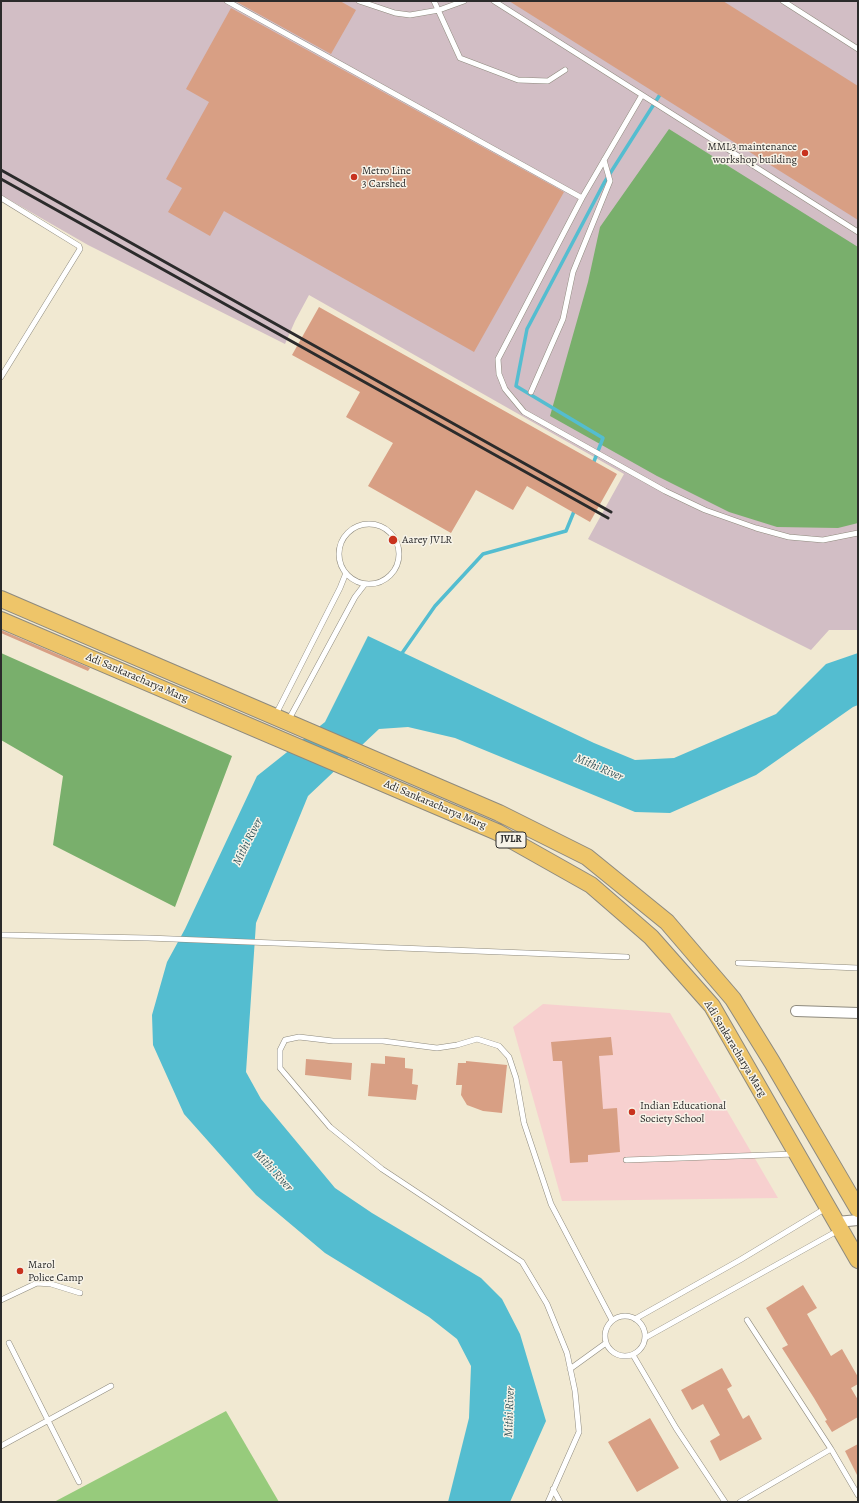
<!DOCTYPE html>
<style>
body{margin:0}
#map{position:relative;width:859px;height:1503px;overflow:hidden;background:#f1e9d2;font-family:Alegreya,serif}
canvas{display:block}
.frame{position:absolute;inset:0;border:2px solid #2b2b2b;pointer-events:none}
</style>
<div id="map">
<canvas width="859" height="1503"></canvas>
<div class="frame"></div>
</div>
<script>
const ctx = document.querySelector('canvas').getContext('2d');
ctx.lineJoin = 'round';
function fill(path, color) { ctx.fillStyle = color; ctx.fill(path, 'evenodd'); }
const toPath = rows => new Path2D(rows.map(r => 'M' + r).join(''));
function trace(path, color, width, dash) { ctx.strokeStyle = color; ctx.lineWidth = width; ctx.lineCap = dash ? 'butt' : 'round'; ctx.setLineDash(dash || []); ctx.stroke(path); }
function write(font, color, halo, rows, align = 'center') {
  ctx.font = font + ' Alegreya,serif'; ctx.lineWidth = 3; ctx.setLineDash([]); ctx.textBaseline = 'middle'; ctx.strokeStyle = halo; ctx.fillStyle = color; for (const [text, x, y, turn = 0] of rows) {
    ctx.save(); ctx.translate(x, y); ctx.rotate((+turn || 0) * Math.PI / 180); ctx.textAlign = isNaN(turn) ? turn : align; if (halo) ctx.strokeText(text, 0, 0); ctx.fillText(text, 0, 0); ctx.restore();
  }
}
fill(toPath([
 [543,1004,670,1013,778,1198,562,1201,513,1027]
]), '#f7d0cf');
fill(toPath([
 [1,1,858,1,858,630,829,630,811,650,588,539,624,474,309,295,295,321,285,344,88,245,1,195]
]), '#d2bec5');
fill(toPath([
 [226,1411,279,1502,54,1502]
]), '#97cb7c');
fill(toPath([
 [669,129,858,247,858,523,838,528,777,527,729,512,657,476,550,416,588,282,600,227],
 [1,653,232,756,175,907,53,845,63,776,1,740]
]), '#79af6c');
fill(toPath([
 [368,636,594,743,635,760,674,758,776,714,826,664,858,653,858,705,853,707,756,775,670,813,635,812,455,738,408,727,379,729,308,796,256,923,246,1072,261,1099,335,1188,372,1213,481,1278,502,1299,520,1334,546,1421,510,1502,448,1502,469,1418,471,1366,457,1339,429,1317,325,1253,256,1195,184,1114,153,1045,152,1015,167,962,185,929,257,776,325,722]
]), '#54bdd0');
trace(toPath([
 [593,464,603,438,516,386,527,329,604,183,661,93],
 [400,656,435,606,483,554,566,531,575,509]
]), '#54bdd0', 3.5);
fill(toPath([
 [235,1,340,1,356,10,331,54],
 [509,1,723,1,858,86,858,220],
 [231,8,564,192,474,352,224,211,210,236,168,212,182,188,166,179,209,102,186,89],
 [319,307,617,474,590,522,527,486,513,510,476,490,451,533,368,486,393,443,346,417,360,392,292,355],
 [1,630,90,668,88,671,1,633],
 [611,1037,613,1055,599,1056,603,1109,617,1108,620,1152,588,1155,588,1162,570,1163,562,1061,553,1061,551,1042],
 [385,1056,405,1058,405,1068,413,1069,412,1084,418,1085,416,1100,368,1096,371,1063,385,1064],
 [306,1059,352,1063,351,1080,305,1075],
 [466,1061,507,1065,502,1113,483,1111,467,1105,461,1095,462,1085,456,1085,458,1063,466,1063],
 [803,1285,817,1308,807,1314,831,1356,842,1349,858,1377,858,1384,851,1388,858,1400,858,1417,832,1432,825,1421,827,1420,814,1398,782,1348,788,1345,766,1308],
 [722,1368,732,1386,727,1389,743,1419,749,1415,762,1439,720,1461,710,1441,720,1435,703,1404,692,1410,681,1390],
 [650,1418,679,1468,637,1492,608,1442],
 [858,1444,858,1477,845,1451]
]), '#d89f84');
const lane = toPath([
 [227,1,582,198],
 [359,1,395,13,410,15,439,10,464,1],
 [434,1,460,58,518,80,548,81,565,70],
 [494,1,858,232],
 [783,1,858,49],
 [642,95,582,198,498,359,499,374,505,389,524,412,665,491,705,510,756,528,789,537,823,540,858,533],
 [1,198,79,246,80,249,1,377],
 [531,392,563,319,573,272,610,181,604,160],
 '339 554a30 30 0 1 1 60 0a30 30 0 1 1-60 0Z',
 [276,714,340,588,346,573],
 [288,721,355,597,365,584],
 [1,935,148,938,627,957],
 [738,963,858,968],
 [626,1160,795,1154],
 [1,1300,37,1283,51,1284,80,1293],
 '605 1336a20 20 0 1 1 40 0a20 20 0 1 1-40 0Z',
 [635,1319,740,1260,826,1208],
 [747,1320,831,1449,858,1495],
 [645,1338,839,1230],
 [9,1343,79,1482],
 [633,1355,676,1428,725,1502],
 [570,1369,606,1343],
 [1,1446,111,1386],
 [553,1489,560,1502],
 [548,1502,579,1432,575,1391,567,1353,547,1304,522,1262,382,1169,330,1127,280,1068,280,1050,285,1040,299,1037,333,1041,383,1041,437,1048,457,1045,477,1039,499,1046,509,1057,516,1078,524,1123,551,1204,612,1320],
 [740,1502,831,1449]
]);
const street = toPath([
 [796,1011,858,1013],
 [837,1222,858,1220]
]);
const primary = toPath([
 [1,599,499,813,587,857,667,922,733,999,772,1062,858,1209],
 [1,620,497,832,591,885,651,937,712,1006,858,1260]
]);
trace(lane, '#8e8a7e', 6);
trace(street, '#8e8a7e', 12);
trace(primary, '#8e8a7e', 18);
trace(lane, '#fff', 5);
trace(street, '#fff', 10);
trace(primary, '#eec569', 16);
trace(toPath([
 [1,170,611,512],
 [1,179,608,518]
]), '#2b2b2b', 3);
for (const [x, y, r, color] of [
 [805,153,4,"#c8321e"],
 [354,177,4,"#c8321e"],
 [393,540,5,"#c8321e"],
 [632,1112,4,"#c8321e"],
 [20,1271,4,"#c8321e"]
]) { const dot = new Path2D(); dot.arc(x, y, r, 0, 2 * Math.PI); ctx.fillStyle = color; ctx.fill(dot); trace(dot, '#f7f3e8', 1.5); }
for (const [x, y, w] of [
 [511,840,30]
]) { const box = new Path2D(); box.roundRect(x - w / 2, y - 8, w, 16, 3); ctx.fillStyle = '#f7f3e8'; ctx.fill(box); trace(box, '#2b2b2b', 1); }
write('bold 10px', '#2b2b2b', null, [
 ["JVLR",511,840]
]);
write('11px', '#2b2b2b', '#f7f3e8', [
 ["MML3 maintenance",797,147,"right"],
 ["workshop building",797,160,"right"],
 ["Metro Line",362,171],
 ["3 Carshed",362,184],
 ["Aarey JVLR",402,540],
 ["Indian Educational",640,1106],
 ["Society School",640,1119],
 ["Marol",28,1265],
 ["Police Camp",28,1278]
], 'left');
write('11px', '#2b2b2b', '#f7f3e8', [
 ["Adi Sankaracharya Marg",137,678,23],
 ["Adi Sankaracharya Marg",435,805,23],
 ["Adi Sankaracharya Marg",735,1049,59]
]);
write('italic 12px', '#37575d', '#f7f3e8', [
 ["Mithi River",599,768,23],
 ["Mithi River",248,842,-63],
 ["Mithi River",273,1171,47],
 ["Mithi River",510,1412,-88]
]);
</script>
